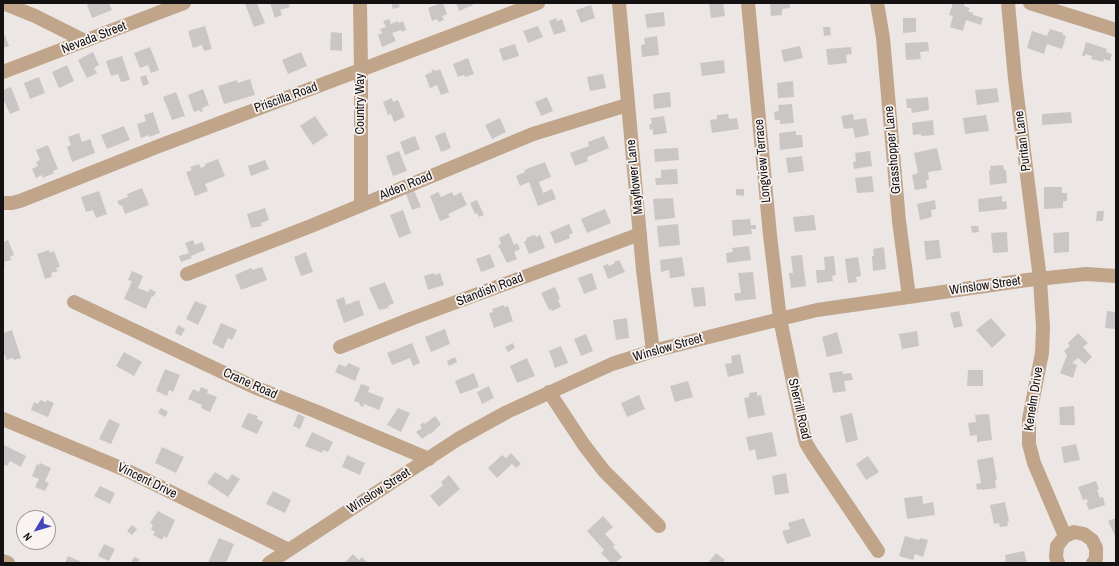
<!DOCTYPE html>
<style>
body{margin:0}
#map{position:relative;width:1119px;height:566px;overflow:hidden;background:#ece7e5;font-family:"Archivo Narrow",sans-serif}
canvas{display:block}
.frame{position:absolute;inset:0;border:4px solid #131111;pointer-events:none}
.north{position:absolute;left:16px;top:510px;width:40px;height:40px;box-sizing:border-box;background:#f9f4f2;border:1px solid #9d9998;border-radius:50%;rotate:232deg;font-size:11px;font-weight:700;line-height:16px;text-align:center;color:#131111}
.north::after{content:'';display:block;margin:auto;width:14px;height:18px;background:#4346bb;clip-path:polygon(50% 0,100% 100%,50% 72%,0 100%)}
</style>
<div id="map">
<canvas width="1119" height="566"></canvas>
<div class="frame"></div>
<div class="north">N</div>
</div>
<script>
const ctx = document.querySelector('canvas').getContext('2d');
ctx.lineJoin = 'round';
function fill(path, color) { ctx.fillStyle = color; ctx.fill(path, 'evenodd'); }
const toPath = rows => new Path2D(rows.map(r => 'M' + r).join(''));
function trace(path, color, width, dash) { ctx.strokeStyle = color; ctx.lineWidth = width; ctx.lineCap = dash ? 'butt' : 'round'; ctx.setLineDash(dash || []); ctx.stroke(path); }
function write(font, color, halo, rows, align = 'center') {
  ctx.font = font + ' "Archivo Narrow",sans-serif'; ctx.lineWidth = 3.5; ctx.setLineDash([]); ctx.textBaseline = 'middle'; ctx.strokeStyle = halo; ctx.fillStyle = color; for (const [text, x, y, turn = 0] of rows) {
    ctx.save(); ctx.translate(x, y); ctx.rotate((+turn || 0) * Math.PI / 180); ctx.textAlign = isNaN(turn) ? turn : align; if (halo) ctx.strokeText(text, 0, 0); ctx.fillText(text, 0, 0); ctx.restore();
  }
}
fill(toPath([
 [90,3,109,3,112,10,92,18,87,5],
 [248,3,257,3,265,23,254,27,245,4],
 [270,3,288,3,290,7,280,10,282,15,275,18],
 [391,3,398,3,400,7,393,9],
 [441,3,443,3,447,14,442,16,444,20,439,22,437,19,432,21,428,8],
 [456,3,472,3,473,5,459,11],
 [709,3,723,3,725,16,711,18],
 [770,3,790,3,790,8,782,9,782,15,771,16],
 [953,3,964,3,964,6,970,8,968,11,973,13,973,15,983,18,981,25,966,20,963,31,950,27,953,16,949,15],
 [591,5,595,18,581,23,576,10],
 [664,12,665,26,647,28,645,14],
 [556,18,557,21,562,19,566,31,554,35,549,21],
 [903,18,916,18,916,32,903,33],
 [389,19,391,24,398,21,399,23,403,21,406,30,402,32,401,30,392,33,396,41,382,47,378,35,382,33,380,29,386,27,383,21],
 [205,26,212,49,204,51,202,45,193,48,188,31],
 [538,26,543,37,528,43,523,31],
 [823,27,830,27,831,35,824,36],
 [1050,29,1063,33,1063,35,1066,36,1062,49,1047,44,1044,54,1027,48,1032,31,1047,36],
 [3,31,9,46,3,48],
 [331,32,342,33,342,51,330,50],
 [657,36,659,55,642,57,641,45,645,44,644,38],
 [928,42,929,51,920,52,921,59,906,60,905,43],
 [1086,42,1107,49,1106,52,1112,54,1110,61,1104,59,1103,62,1091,59,1092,56,1085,54,1085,56,1082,56],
 [515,44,519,56,503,61,499,49],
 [800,46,803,58,784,62,781,50],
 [150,47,159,70,151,73,148,65,140,68,134,53],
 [851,47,852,54,846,55,847,63,828,65,826,49],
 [93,52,99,65,94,68,97,73,87,78,78,60],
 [301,52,307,66,288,74,282,60],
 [122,56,130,80,121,82,118,74,111,76,106,61],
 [468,58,474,74,465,77,464,75,458,77,453,64],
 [724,60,725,73,702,76,700,63],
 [67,65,74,81,59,88,52,72],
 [434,69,435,71,440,69,449,92,441,95,437,85,430,88,425,75,432,72,431,71],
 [603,74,606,88,590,91,587,77],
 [146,75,149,84,143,86,140,77],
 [39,77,45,93,30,99,24,83],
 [250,79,255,95,224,104,218,86,237,80,238,83],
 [793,81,794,97,778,98,777,83],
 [11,87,20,110,10,114,3,99,3,90],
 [997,88,999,102,977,105,975,90],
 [203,89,209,105,202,108,203,111,200,112,199,110,194,112,188,95],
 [176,92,185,116,172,120,163,97],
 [670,92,671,107,654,109,653,94],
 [547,97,553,111,541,116,535,102],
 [928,97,929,110,912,113,911,108,907,108,906,99],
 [392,98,393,102,398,100,405,117,394,122,391,114,388,115,383,102],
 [792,104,794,123,780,124,780,120,775,120,774,112,779,111,778,105],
 [153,112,160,133,149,137,149,135,141,138,137,124,146,121,144,115],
 [1071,112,1072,123,1042,125,1042,114],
 [728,114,729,119,737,118,739,129,712,133,710,120,717,119,717,115],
 [853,114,854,120,866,118,869,135,855,138,853,128,844,129,841,116],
 [986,115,989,131,965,134,963,118],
 [315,116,328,135,313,145,300,126],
 [664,116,667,133,653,135,653,129,650,130,649,124,652,124,651,118],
 [500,118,506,132,492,139,485,125],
 [933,120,934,135,921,136,921,134,913,135,912,123],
 [124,126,130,140,107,149,101,135],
 [796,131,796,135,802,135,803,147,780,150,779,133],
 [445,132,451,148,441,152,435,136],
 [79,133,82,142,90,139,95,153,72,162,67,147,71,145,68,137],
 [415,136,420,149,405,155,400,142],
 [604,136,609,148,587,157,588,161,575,166,570,153,589,146,588,142],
 [48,145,58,169,53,171,54,173,43,178,42,175,36,178,32,169,38,166,36,162,40,160,36,150],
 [678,148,679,160,655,162,654,149],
 [937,148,942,170,928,172,929,180,926,180,927,188,915,190,912,175,918,173,914,153],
 [399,151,407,171,393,176,386,156],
 [870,151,872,166,854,169,853,162,856,161,855,153],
 [802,156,804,171,788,173,786,158],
 [218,159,225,176,205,184,208,191,195,196,186,172,192,170,190,167,199,164,201,168,205,166,205,164],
 [265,160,269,169,251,176,248,166],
 [545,162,551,177,539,182,543,193,552,189,556,199,538,206,529,182,520,186,516,176,525,172,524,170],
 [1003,165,1004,170,1006,170,1007,183,990,185,989,170,991,170,990,166],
 [677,169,678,184,656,185,655,178,661,178,661,170],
 [872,176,874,192,857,193,855,178],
 [1044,187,1062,187,1062,193,1067,193,1067,201,1063,201,1063,208,1044,209],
 [142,188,149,205,125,214,122,205,120,206,117,201,128,197,127,194],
 [736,189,744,189,744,196,736,195],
 [414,190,421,207,412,210,406,194],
 [99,191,107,214,96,218,93,210,86,212,81,197],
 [438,192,441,197,452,192,454,196,461,192,467,205,448,214,450,217,440,221,430,196],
 [1002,196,1002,202,1006,201,1007,209,979,212,978,199],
 [673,198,675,218,655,220,653,199],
 [477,200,484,215,479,217,477,213,475,214,470,203],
 [935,200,936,209,931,210,932,217,920,220,917,204],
 [265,208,269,220,261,223,262,226,251,228,247,214],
 [605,209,611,223,587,233,581,219],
 [403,210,411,233,399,238,390,215],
 [1097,211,1104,211,1103,221,1096,221],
 [814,215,816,230,795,232,793,217],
 [750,219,751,225,756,225,756,229,751,229,752,234,733,236,732,220],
 [569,224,573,233,569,235,570,238,555,244,550,232],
 [678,224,680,245,659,247,657,226],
 [971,226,978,226,979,232,972,233],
 [1007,232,1008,252,993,253,991,233],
 [1069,232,1069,252,1054,253,1053,233],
 [509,233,514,245,517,243,520,249,514,252,517,259,507,263,498,245,501,244,499,238],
 [535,235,536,237,540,235,545,248,529,254,524,242,527,240,526,238],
 [8,240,14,255,10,257,11,260,4,262,5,266,3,267,3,242],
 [193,240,195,245,202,242,205,250,191,256,192,258,181,262,179,256,189,253,185,243],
 [939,240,941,258,926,260,924,241],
 [749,246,751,260,727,263,726,253,733,252,732,248],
 [884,247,886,269,873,271,872,256,874,256,873,249],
 [49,250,50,253,54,251,60,267,56,268,58,271,51,273,52,277,45,279,37,254],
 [306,252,313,272,301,276,294,257],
 [490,254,495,267,481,272,476,259],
 [802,255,806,286,791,288,789,273,793,273,791,256],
 [834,256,836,275,832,276,833,281,817,283,816,270,825,270,824,257],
 [682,257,685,276,670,278,669,270,661,272,660,260],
 [858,257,861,276,856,277,857,282,848,283,845,259],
 [619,260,625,272,608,279,603,266,608,264,609,266,615,263,614,262],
 [262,267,267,280,241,290,235,275,251,268,252,270],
 [132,271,143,276,138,288,148,292,150,289,156,292,153,297,152,296,146,309,124,299,132,281,128,280],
 [753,272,756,299,735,301,734,293,741,293,738,273],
 [434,273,434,275,440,273,444,285,428,290,424,276],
 [592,273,597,289,584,294,578,278],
 [385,282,394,303,388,306,389,308,379,310,369,288],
 [555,287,560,299,558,300,561,307,552,311,551,309,549,310,541,293],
 [704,287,706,306,694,307,691,288],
 [344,297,346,305,359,300,364,315,344,323,336,300],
 [195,301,207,306,198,325,186,319],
 [504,305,504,307,508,306,513,321,494,328,489,313,493,312,492,309],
 [959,311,963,326,954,328,950,313],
 [1107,311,1116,312,1116,329,1105,328],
 [627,318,629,338,616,340,613,320],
 [991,318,1006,335,992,348,976,330],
 [221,323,237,330,232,340,228,338,223,349,212,343],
 [178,325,185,329,181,336,175,333],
 [445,329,450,344,431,352,425,337],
 [12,330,21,358,14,360,13,358,6,360,5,355,3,355,3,333],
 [917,331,919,346,902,349,899,334],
 [837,332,843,353,827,357,822,337],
 [1078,333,1088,343,1083,347,1092,357,1085,364,1078,358,1072,363,1077,365,1073,378,1060,373,1067,355,1064,351,1070,346,1068,343],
 [586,334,593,351,581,356,574,339],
 [412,343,420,363,413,366,410,358,392,365,387,353],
 [513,343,515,348,508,352,505,347],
 [561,346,568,363,555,368,549,351],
 [124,352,142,362,134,376,116,366],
 [740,354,744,373,728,377,725,364,732,363,731,356],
 [455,357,457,362,449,366,447,361],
 [527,358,535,376,517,383,510,366],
 [348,363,360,368,355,381,335,372,339,364,346,367],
 [165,369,180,375,173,392,169,390,167,396,156,391],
 [968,370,983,370,983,386,967,386],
 [842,371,843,374,851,373,853,380,844,381,846,391,833,393,829,373],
 [474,373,479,387,460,394,455,381],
 [688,381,693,397,675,402,670,386],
 [361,384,370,387,368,392,384,398,379,410,364,404,363,407,359,405,360,403,354,401],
 [489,386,494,398,482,404,477,392],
 [201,387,208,390,207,393,217,397,210,412,201,408,202,405,188,399,193,389,199,392],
 [757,392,757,396,761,395,765,415,748,418,744,398,749,397,749,393],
 [639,395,645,409,627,417,621,403],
 [40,400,46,402,47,400,54,403,48,417,31,410,34,402,38,404],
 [1074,406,1075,425,1060,425,1059,407],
 [161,408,168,412,165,417,158,413],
 [398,408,410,413,401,432,387,425],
 [248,413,258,416,257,419,263,422,257,434,241,427],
 [852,413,858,440,846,443,840,416],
 [298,414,305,417,300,429,293,426],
 [989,414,992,440,977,442,977,435,970,436,968,423,976,422,975,415],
 [435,416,441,424,431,434,430,433,422,439,416,432,422,428,420,425,424,422,425,424],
 [109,419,120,424,111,444,99,439],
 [312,432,333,442,328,452,323,450,322,453,305,446],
 [772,432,777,456,757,460,755,449,749,451,746,437],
 [1076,444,1080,460,1064,463,1061,447],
 [4,445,26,456,21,467,10,461,7,466,3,464],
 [162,447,184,457,176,473,155,463],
 [511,453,521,464,516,468,512,464,497,478,488,468,502,455,506,458],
 [347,455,365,463,360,475,342,467],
 [868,456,879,472,866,480,856,464],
 [993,457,997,480,995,480,996,488,982,490,982,489,977,490,976,484,981,483,977,460],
 [40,463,51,468,45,481,49,483,45,491,35,487,39,479,32,476,37,464,39,465],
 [215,472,228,480,232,474,240,479,228,497,207,483],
 [786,473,789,493,775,495,772,476],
 [449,475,460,489,439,507,430,496,443,485,441,482],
 [1096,481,1099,489,1097,490,1100,498,1103,497,1105,505,1089,510,1086,503,1088,502,1087,499,1083,500,1078,487],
 [100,486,115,493,110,504,94,496],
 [273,491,291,500,285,513,266,504],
 [922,496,923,504,933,502,935,515,907,519,904,498],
 [1005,502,1009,521,1007,522,1008,526,1000,527,999,523,994,524,990,505],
 [158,511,175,520,167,538,164,536,162,540,153,535,155,532,151,529,153,525,150,523],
 [603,516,613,527,605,534,615,545,613,547,622,557,615,563,611,563,601,553,604,550,587,531],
 [804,518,811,536,787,544,782,531,790,529,788,523],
 [1116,518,1116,538,1108,521],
 [132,525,137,529,132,535,127,531],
 [905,536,919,540,920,538,928,540,923,557,915,554,913,560,899,556],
 [219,538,234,544,226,563,208,563],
 [104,544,115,549,109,561,98,556],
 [1024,551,1027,563,1003,563,1003,562,1006,561,1005,555],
 [716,553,725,560,723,563,708,563],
 [353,554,359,560,362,557,368,563,344,563],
 [68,556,84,563,65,563],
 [134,557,140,559,138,563,131,563]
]), '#cbc6c6');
trace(toPath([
 [3,3,35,16,85,41],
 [360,3,361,70,361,204],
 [619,3,643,270,653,351],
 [748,3,770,235,780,319,804,435,806,443,812,453,878,551],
 [877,3,883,38,899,221,909,297],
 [1008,3,1015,79,1040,279,1043,327,1042,353,1029,419,1029,444,1034,463,1065,536],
 [1030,3,1116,30],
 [3,72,184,3],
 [3,203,12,203,20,201,159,146,538,3],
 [187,274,311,226,533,134,627,105],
 [74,302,254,387,315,411,429,459],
 [340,347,413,318,640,234],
 [549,392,584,445,604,471,659,526],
 [3,419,128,471,289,550],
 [3,561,8,563],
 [269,563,458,439,507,412,612,364,653,351,780,319,817,310,1027,280,1086,274,1116,276],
 [1058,563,1056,557,1057,546,1065,536,1074,532,1084,534,1092,540,1096,548,1096,559,1093,563]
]), '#c0a58a', 14);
write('13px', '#131111', '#f9f4f2', [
 ["Nevada Street",94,38,-21],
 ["Priscilla Road",286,98,-20],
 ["Country Way",361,104,-90],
 ["Puritan Lane",1023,141,-97],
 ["Grasshopper Lane",893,150,-95],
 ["Longview Terrace",763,161,-95],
 ["Mayflower Lane",635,177,-96],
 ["Alden Road",406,186,-22],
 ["Winslow Street",985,286,-8],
 ["Standish Road",490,290,-21],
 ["Winslow Street",668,348,-16],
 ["Crane Road",250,384,24],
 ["Kenelm Drive",1034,399,-81],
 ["Sherrill Road",799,409,77],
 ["Vincent Drive",147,481,26],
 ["Winslow Street",379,491,-33]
]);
</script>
